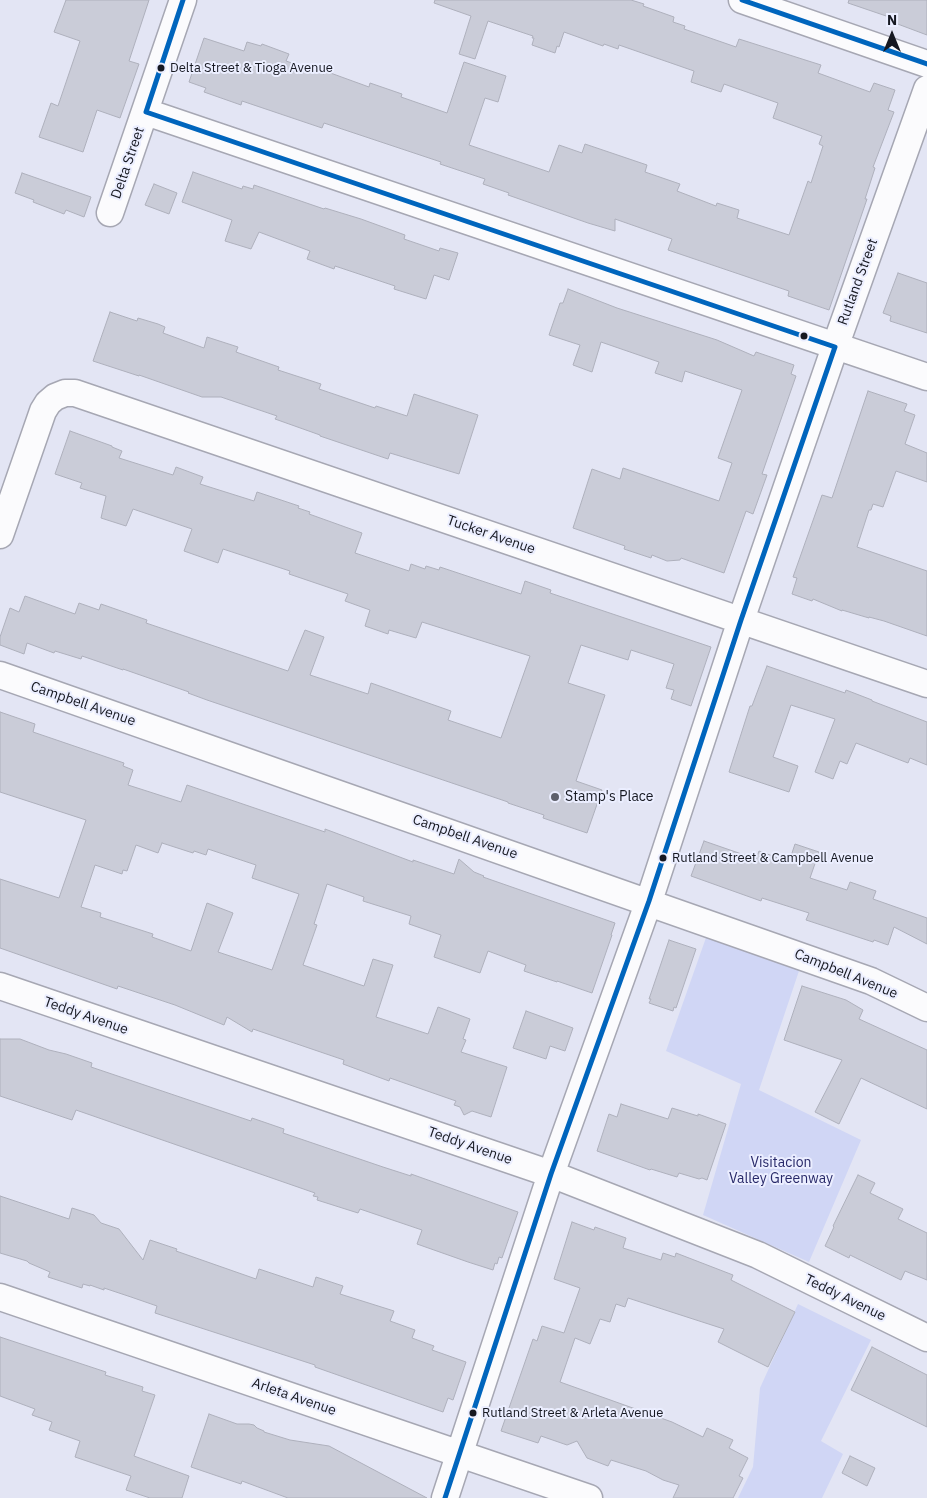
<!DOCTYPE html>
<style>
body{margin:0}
#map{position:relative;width:927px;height:1498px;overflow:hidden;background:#e3e5f4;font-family:"IBM Plex Sans",sans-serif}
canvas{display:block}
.north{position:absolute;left:867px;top:10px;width:50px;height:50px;-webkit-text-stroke:4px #ebeeff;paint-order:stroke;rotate:0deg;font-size:14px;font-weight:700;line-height:20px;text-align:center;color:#161821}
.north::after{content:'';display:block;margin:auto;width:18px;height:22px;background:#161821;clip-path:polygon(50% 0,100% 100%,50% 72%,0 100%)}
</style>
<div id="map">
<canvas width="927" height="1498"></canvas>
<div class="north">N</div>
</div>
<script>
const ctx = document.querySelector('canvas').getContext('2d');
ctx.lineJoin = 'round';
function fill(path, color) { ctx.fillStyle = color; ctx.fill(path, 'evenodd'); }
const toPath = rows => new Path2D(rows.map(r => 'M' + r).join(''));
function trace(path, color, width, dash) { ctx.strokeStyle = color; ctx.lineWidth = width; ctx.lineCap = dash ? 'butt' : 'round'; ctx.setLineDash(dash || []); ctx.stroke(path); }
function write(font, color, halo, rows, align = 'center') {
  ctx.font = font + ' "IBM Plex Sans",sans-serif'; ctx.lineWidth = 4; ctx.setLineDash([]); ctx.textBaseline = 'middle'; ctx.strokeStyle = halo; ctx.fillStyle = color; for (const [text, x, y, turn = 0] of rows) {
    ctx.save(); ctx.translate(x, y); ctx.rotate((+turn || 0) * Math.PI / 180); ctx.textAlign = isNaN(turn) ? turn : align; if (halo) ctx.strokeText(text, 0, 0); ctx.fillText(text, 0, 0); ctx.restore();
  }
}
fill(toPath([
 [708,932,801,965,759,1090,861,1140,809,1262,703,1215,741,1084,666,1051],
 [798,1304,871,1340,821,1441,843,1454,822,1498,738,1498,753,1467,760,1388]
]), '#d0d6f5');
const building = toPath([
 [66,0,149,0,129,61,139,64,120,118,97,110,83,152,39,137,51,103,58,106,80,41,54,32,66,0],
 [435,0,631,0,644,4,643,6,674,17,673,22,685,26,684,29,736,47,739,39,821,65,818,73,870,92,874,83,895,90,888,110,894,112,873,167,875,168,865,199,867,199,829,310,788,296,789,291,668,250,672,239,615,219,615,231,588,223,508,195,509,193,483,184,485,179,440,164,441,162,324,123,322,128,242,101,241,105,204,92,206,88,189,82,204,38,244,51,247,42,261,46,262,44,289,54,286,61,324,74,325,71,369,87,370,83,402,94,401,97,447,113,464,62,506,76,498,102,485,98,469,145,549,172,559,145,582,153,585,144,647,165,645,172,680,184,677,191,716,206,717,203,739,210,737,218,789,235,808,181,811,183,823,146,819,144,822,136,773,118,778,103,724,84,721,92,691,82,694,71,619,45,618,49,604,44,603,46,564,32,559,47,557,46,555,53,532,45,534,38,532,38,533,36,488,21,475,59,459,54,471,16,434,3,435,0],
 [849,0,927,0,927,35,895,23,895,19,848,3,849,0],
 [193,172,242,189,243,186,253,189,254,185,324,209,325,208,361,219,405,235,404,239,439,251,440,248,458,253,449,280,434,275,426,299,394,289,395,286,335,266,334,269,307,259,310,251,259,232,251,249,225,241,232,220,182,202,193,172],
 [22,173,91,197,84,217,66,210,64,214,33,202,34,200,15,193,22,173],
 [154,184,177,193,169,214,145,205,154,184],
 [898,273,927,283,927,333,890,321,891,316,883,313,898,273],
 [568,289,617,308,717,340,754,356,756,352,794,365,791,374,796,376,762,474,767,475,753,514,746,511,724,573,681,558,680,560,667,561,652,555,651,558,624,549,625,546,573,528,592,469,620,479,623,468,719,501,732,463,718,458,742,390,685,371,682,382,655,373,659,362,601,342,592,372,573,365,580,345,549,335,560,303,563,303,568,289],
 [110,312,137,321,138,318,158,324,165,327,163,333,204,348,207,337,238,347,236,352,279,367,278,370,321,384,319,389,375,408,376,406,407,416,414,394,478,415,459,474,390,453,388,459,320,436,320,435,275,419,277,416,221,397,202,397,139,375,139,376,93,361,110,312],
 [868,391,907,404,904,411,915,415,905,444,927,453,927,482,896,471,883,507,873,504,871,510,869,510,857,547,927,571,927,636,884,621,869,617,869,618,842,610,842,611,813,599,812,601,792,594,797,578,793,577,822,495,832,498,868,391],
 [70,431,112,446,112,447,122,451,119,458,173,475,176,467,203,477,200,484,254,501,257,492,299,506,298,508,310,512,309,514,362,533,355,553,409,571,411,564,425,569,426,566,439,570,440,567,521,594,525,581,551,590,550,593,711,647,691,706,671,699,674,690,666,688,674,664,631,650,628,660,581,645,568,683,605,695,576,781,602,790,587,833,543,818,544,815,508,803,508,802,207,700,188,693,189,692,123,669,123,670,82,656,81,659,55,651,54,653,27,643,24,654,0,645,0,637,10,608,19,612,25,596,75,614,79,603,99,610,101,604,147,620,146,623,288,671,305,630,324,637,310,675,368,694,371,683,451,711,448,720,501,738,530,656,422,622,416,638,389,630,388,634,365,626,370,610,345,601,348,594,289,574,290,571,223,549,218,563,184,551,192,529,133,509,126,526,101,518,106,496,80,488,82,483,55,474,70,431],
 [767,666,845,693,846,690,872,700,872,701,927,722,927,765,910,758,908,763,856,743,847,764,840,761,833,779,815,772,835,719,791,705,773,757,798,766,789,792,729,772,750,706,752,706,767,666],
 [0,712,35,724,33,732,124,763,123,766,133,770,128,785,181,802,187,785,325,832,325,829,413,862,413,860,454,874,459,859,474,872,484,876,483,877,615,923,611,935,612,935,592,993,557,981,557,982,524,971,526,965,488,951,480,973,434,957,441,935,409,924,411,916,363,901,364,897,327,884,314,924,317,925,303,965,364,986,373,959,393,965,376,1017,428,1034,438,1007,470,1019,463,1039,466,1040,461,1052,507,1067,491,1117,472,1111,464,1115,460,1107,454,1105,456,1101,390,1078,389,1081,343,1064,344,1060,253,1029,252,1032,227,1017,224,1025,175,1005,118,986,117,989,0,948,0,879,59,898,86,820,0,792,0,712],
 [162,843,193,853,194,851,206,855,208,849,256,865,252,878,299,894,272,970,218,952,233,913,207,903,191,951,152,937,153,934,100,917,101,913,81,907,95,865,122,874,123,870,127,871,136,845,158,853,162,843],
 [704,841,756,859,759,851,789,862,795,844,819,852,810,878,847,890,850,882,876,891,873,899,927,918,927,944,894,927,888,945,874,940,873,942,806,920,809,913,762,898,761,901,691,876,704,841],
 [669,940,696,949,676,1008,674,1007,673,1011,649,1003,651,999,649,999,669,940],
 [802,986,846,1000,863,1010,859,1019,927,1050,927,1109,861,1078,839,1124,815,1112,842,1060,784,1040,802,986],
 [526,1011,573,1028,565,1051,550,1046,546,1059,513,1048,526,1011],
 [0,1039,20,1039,49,1050,66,1054,92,1063,91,1067,251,1121,252,1118,284,1129,283,1133,383,1167,411,1176,411,1174,518,1212,502,1258,499,1257,497,1264,495,1263,493,1270,468,1262,417,1244,422,1230,360,1209,358,1213,317,1200,318,1197,313,1196,315,1193,76,1110,72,1120,0,1096,0,1039],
 [621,1104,668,1119,672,1108,698,1116,698,1114,726,1124,707,1180,702,1178,699,1179,679,1173,677,1177,651,1169,650,1170,597,1151,609,1114,617,1117,621,1104],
 [858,1175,875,1183,870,1193,903,1209,898,1219,927,1233,927,1280,905,1271,901,1280,850,1255,849,1258,825,1246,834,1227,833,1226,858,1175],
 [0,1196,69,1219,72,1208,94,1215,101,1223,119,1229,143,1260,150,1240,177,1249,176,1251,256,1279,259,1269,313,1287,316,1277,343,1286,340,1294,394,1311,390,1321,415,1330,412,1338,434,1346,432,1350,466,1362,453,1400,448,1398,443,1412,315,1367,315,1365,155,1313,157,1306,131,1297,104,1288,104,1290,90,1285,90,1286,83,1284,82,1288,48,1277,50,1272,29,1263,27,1261,0,1253,0,1196],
 [572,1222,594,1230,595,1227,626,1238,623,1248,661,1260,663,1253,675,1257,676,1253,733,1275,731,1280,795,1312,768,1367,718,1342,724,1329,628,1298,625,1307,616,1304,610,1322,600,1319,590,1344,575,1338,560,1382,672,1422,703,1437,707,1428,733,1440,729,1448,748,1458,739,1476,743,1478,733,1498,673,1498,679,1485,663,1480,646,1471,611,1460,608,1466,587,1458,577,1441,567,1445,541,1436,538,1443,501,1431,533,1339,537,1341,542,1326,564,1333,580,1288,554,1279,572,1222],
 [0,1337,106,1372,105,1375,143,1387,142,1391,155,1395,134,1456,189,1476,182,1498,150,1498,126,1490,131,1476,75,1457,80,1441,49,1430,52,1422,32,1415,35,1409,0,1396,0,1337],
 [872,1347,927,1375,927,1427,851,1390,872,1347],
 [209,1414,237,1424,249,1424,254,1425,257,1428,264,1431,264,1432,290,1440,329,1446,427,1498,288,1498,242,1481,241,1484,191,1467,209,1414],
 [850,1456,875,1468,867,1486,842,1473,850,1456]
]);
fill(building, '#caccd8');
trace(building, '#aeb0bc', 1);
const minor = toPath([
 [742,0,927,64],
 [146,112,927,377],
 [110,213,183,0],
 [0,535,43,411,48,403,55,397,65,393,75,393,927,684],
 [0,675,871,981,927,1008],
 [0,986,551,1174,758,1255,927,1338],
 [0,1297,589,1498],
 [445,1498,551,1174,649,901,741,620,835,347,927,89]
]);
trace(minor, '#a6a7b3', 29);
trace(minor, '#fbfbfd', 26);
trace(toPath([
 [183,0,146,112,835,347,741,620,649,901,551,1174,445,1498],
 [742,0,927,64]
]), '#0065bd', 5);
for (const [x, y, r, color] of [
 [161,68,4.5,"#161821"],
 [804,336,4.5,"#161821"],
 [555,797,5,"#5e606b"],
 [663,858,4.5,"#161821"],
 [473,1413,4.5,"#161821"]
]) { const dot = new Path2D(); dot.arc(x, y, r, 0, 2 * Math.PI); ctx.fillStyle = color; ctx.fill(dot); trace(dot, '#ebeeff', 2); }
write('13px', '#161821', '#ebeeff', [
 ["Delta Street & Tioga Avenue",170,68],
 ["Rutland Street & Campbell Avenue",672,858],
 ["Rutland Street & Arleta Avenue",482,1413]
], 'left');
write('14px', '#161821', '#ebeeff', [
 ["Delta Street",128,163,-71],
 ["Rutland Street",858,282,-70],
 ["Tucker Avenue",491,535,19],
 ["Campbell Avenue",83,704,19],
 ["Campbell Avenue",465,837,19],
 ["Campbell Avenue",846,974,22],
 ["Teddy Avenue",86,1016,19],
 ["Teddy Avenue",470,1146,19],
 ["Teddy Avenue",845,1298,26],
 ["Arleta Avenue",294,1397,19]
]);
write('14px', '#161821', '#ebeeff', [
 ["Stamp's Place",565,797]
], 'left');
write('14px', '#282969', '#ebeeff', [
 ["Visitacion",781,1163],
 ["Valley Greenway",781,1179]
]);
</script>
